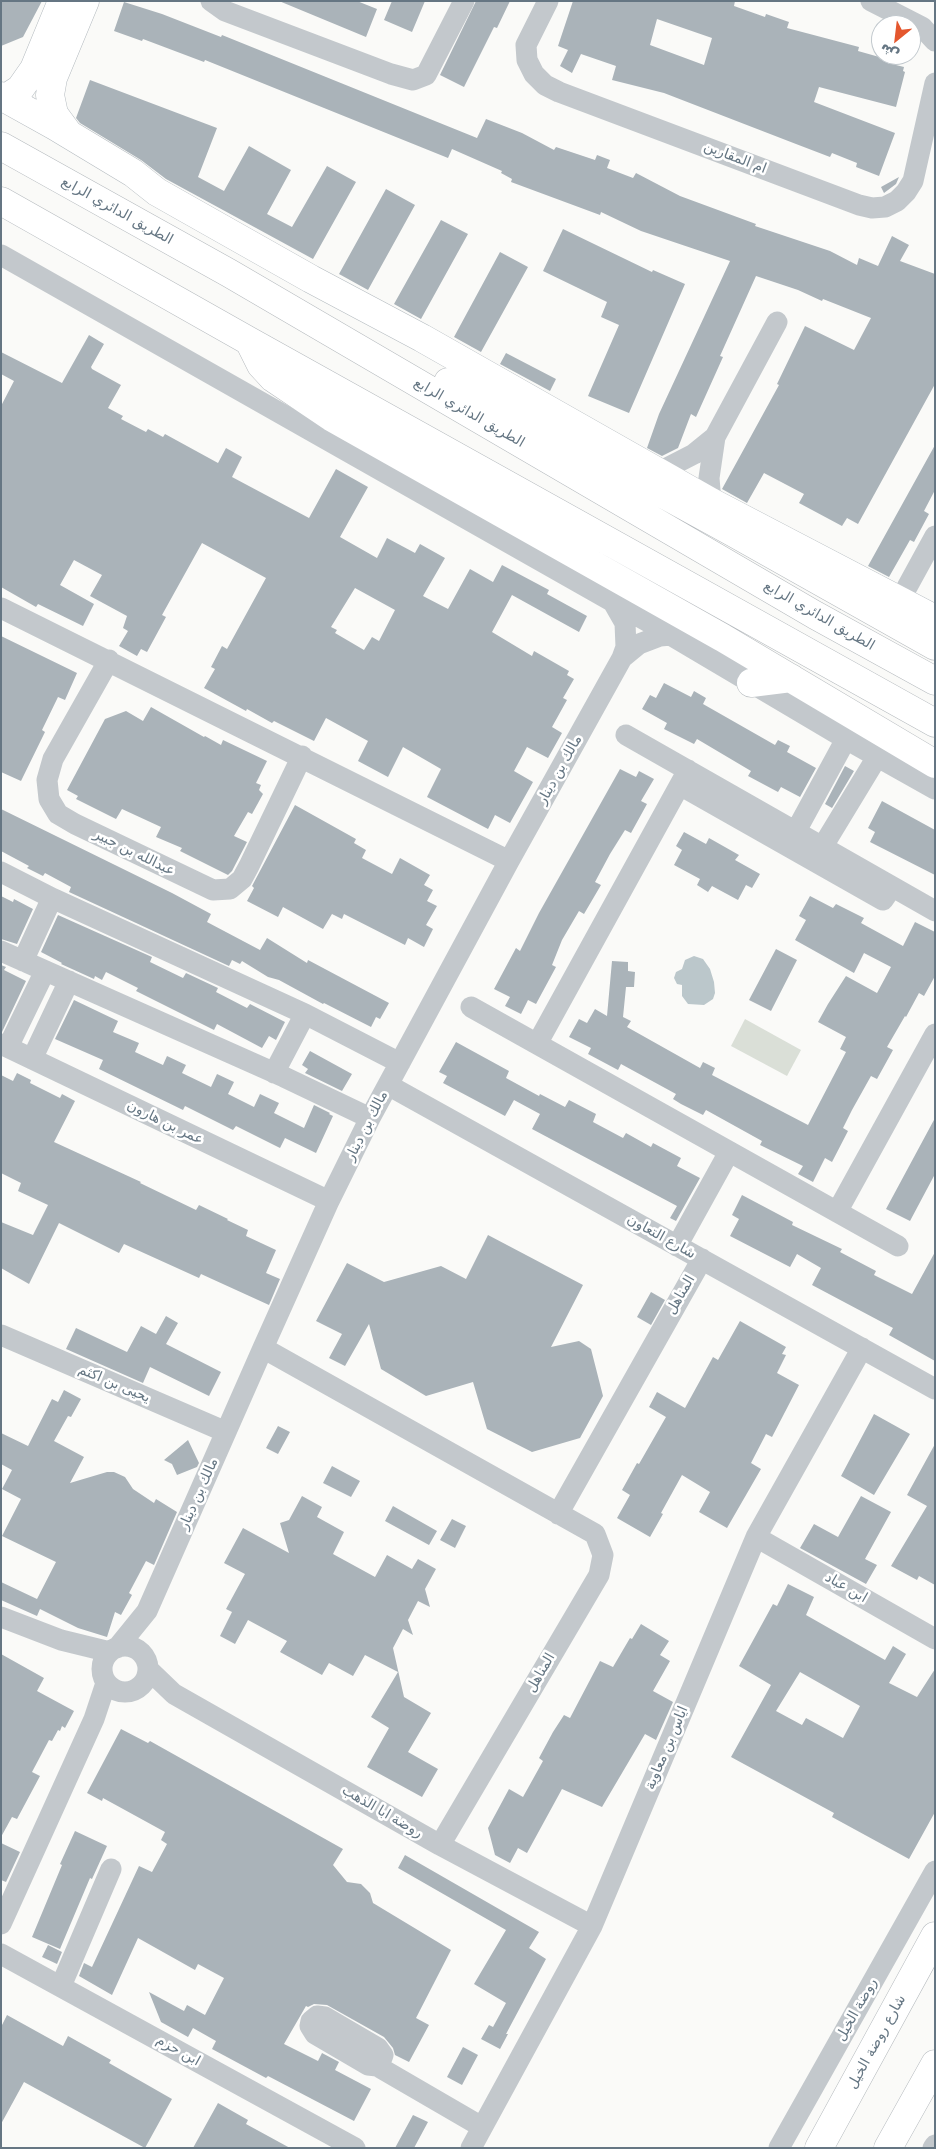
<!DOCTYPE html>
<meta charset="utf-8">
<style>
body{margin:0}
#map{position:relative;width:936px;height:2149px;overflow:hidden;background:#fafaf8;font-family:"DejaVu Sans","Noto Naskh Arabic",sans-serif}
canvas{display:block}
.frame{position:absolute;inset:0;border:2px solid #657683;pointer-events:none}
.north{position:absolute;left:871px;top:15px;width:50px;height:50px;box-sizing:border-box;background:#fff;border:1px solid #c1c8cd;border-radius:50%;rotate:209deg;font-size:14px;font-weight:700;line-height:20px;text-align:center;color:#657683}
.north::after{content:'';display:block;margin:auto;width:18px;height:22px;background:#e4572e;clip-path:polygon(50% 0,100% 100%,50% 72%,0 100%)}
</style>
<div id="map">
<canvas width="936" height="2149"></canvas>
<div class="frame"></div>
<div class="north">ش</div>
</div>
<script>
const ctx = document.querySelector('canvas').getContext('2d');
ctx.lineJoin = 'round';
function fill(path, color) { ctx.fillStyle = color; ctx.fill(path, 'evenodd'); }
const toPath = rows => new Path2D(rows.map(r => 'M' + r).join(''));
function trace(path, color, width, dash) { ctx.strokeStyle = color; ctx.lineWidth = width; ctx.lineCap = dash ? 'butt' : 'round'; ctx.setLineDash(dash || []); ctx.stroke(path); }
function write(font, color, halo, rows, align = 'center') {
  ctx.font = font + ' "DejaVu Sans","Noto Naskh Arabic",sans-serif'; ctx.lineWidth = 5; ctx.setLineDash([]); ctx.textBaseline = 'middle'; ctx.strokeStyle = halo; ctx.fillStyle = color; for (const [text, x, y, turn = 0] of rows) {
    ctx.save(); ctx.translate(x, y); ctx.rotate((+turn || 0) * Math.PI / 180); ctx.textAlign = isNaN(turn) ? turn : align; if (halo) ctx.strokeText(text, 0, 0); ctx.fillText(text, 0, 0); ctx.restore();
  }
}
fill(toPath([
 [745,1019,801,1050,787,1076,731,1046]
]), '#dadfd7');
fill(toPath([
 [694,956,703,959,710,969,714,982,715,993,713,999,704,1005,688,1004,682,996,682,985,677,984,674,978,676,972,682,969,685,960]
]), '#bbc7cb');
fill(toPath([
 [1,1,42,1,23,37,1,46],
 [279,1,357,1,377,9,366,37],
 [392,1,425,1,412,32,384,20],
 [476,1,510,1,497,28,494,27,464,87,440,75],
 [573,1,735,1,734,6,765,17,766,14,789,22,787,28,859,47,858,51,897,62,896,65,904,67,903,71,905,72,896,107,819,87,814,102,895,133,879,176,856,167,857,163,832,153,830,157,796,144,664,93,612,80,616,66,581,54,572,73,560,66,568,50,558,46],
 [657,19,712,38,704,65,650,45],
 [124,2,162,14,221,37,222,35,477,138,486,119,522,133,554,150,556,147,595,160,597,155,610,160,607,168,633,178,636,173,680,196,756,224,755,226,830,251,857,265,859,258,878,266,892,236,909,245,900,261,935,274,935,384,858,524,847,518,842,526,799,503,804,494,764,473,747,503,722,489,779,385,777,384,805,326,854,350,871,318,823,299,822,301,798,290,756,276,720,356,723,357,696,417,691,414,678,448,662,456,647,448,659,414,730,261,641,231,601,212,600,215,511,182,512,179,501,173,502,171,452,149,448,158,205,60,204,62,143,39,142,41,114,31],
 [90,80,217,128,198,177,224,191,249,146,291,170,267,214,292,227,327,166,356,182,313,259,166,179,141,160,80,123,76,118],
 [899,177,896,184,884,193,881,187],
 [386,189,415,205,368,290,339,274],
 [441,220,468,234,421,319,394,304],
 [563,229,652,272,653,270,685,284,629,413,588,396,619,325,601,317,607,302,543,271],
 [500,252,528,267,481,352,454,337],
 [89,335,104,344,91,367,92,369,121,385,108,408,123,416,121,419,146,432,148,429,163,437,165,434,218,463,226,448,242,457,232,477,309,518,336,469,368,487,340,537,377,558,387,538,415,553,420,544,445,558,423,596,448,609,470,569,493,582,502,565,549,590,547,594,587,616,579,632,512,595,492,632,532,656,534,651,569,671,567,675,574,679,563,698,567,700,552,727,562,733,548,758,527,747,514,771,533,782,510,823,495,815,488,829,427,797,441,769,403,747,388,777,358,761,368,741,326,718,314,741,274,721,272,723,247,709,246,711,204,688,215,669,211,667,222,646,227,649,266,578,202,543,162,615,166,617,147,652,141,649,137,656,119,646,128,631,123,628,127,616,90,596,102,575,74,560,60,585,94,604,83,626,38,604,36,607,1,587,1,406,14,381,1,374,1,352,62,383],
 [355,588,395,610,379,641,372,637,364,650,335,633,337,630,331,627],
 [506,353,556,379,550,391,500,364],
 [935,445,935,490,924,511,929,514,914,542,910,540,889,577,868,566],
 [1,636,77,673,65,700,58,697,42,730,45,732,21,781,1,772],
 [664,683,691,697,694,691,706,698,703,704,775,745,778,740,790,746,787,752,816,768,800,797,781,787,778,792,748,776,751,771,697,739,694,744,664,729,667,723,642,709,650,695,656,698],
 [151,707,204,737,205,736,221,745,223,740,267,761,256,783,261,785,259,790,263,794,252,814,248,812,234,836,247,842,232,871,228,875,180,851,182,848,156,837,161,827,122,809,116,819,76,799,78,796,67,790,105,719,126,711,143,721],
 [845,766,854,771,832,808,825,804],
 [620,769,636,777,639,771,654,779,641,801,647,804,631,833,625,830,610,854,595,882,601,885,584,914,579,911,562,940,552,965,556,967,536,1004,528,1000,521,1014,505,1006,510,997,494,989,516,948,520,951,539,913],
 [882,801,935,830,935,875,870,842,875,832,868,828],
 [295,805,356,839,354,843,366,850,362,858,392,874,400,858,430,875,424,885,433,890,427,901,437,906,426,925,433,929,424,947,408,938,405,945,344,914,342,919,332,914,323,929,283,907,278,917,247,901,254,888,252,886],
 [1,809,172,893,211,914,207,922,260,950,267,938,307,963,308,960,389,1003,380,1019,376,1017,371,1027,324,1003,323,1004,279,980,268,977,242,961,240,964,232,960,229,966,69,892,71,887,45,873,43,876,27,868,29,866,1,851],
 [684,832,706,844,709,838,739,855,735,860,760,874,752,888,746,885,738,900,712,886,708,892,697,885,700,879,674,865,682,850,676,846],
 [1,896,13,902,14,899,33,909,17,944,1,939],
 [810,896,833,908,836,904,864,918,861,923,903,946,915,922,935,932,935,976,924,996,919,993,906,1017,905,1016,887,1047,893,1050,877,1079,871,1076,852,1110,843,1128,848,1131,832,1162,825,1158,813,1182,798,1174,803,1166,760,1145,762,1141,706,1110,703,1115,681,1104,673,1099,676,1094,621,1064,618,1070,588,1054,591,1048,569,1037,579,1019,587,1023,595,1009,607,1016,612,961,628,962,628,971,635,972,634,987,626,987,623,1017,631,1021,627,1027,700,1068,703,1062,715,1068,712,1075,808,1125,846,1052,840,1049,846,1037,818,1022,828,1004,846,976,877,993,891,967,864,953,854,973,795,940,806,920,799,916],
 [58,915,152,957,150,962,183,978,186,973,218,988,216,992,247,1008,250,1004,285,1022,276,1040,269,1036,262,1048,217,1024,214,1030,136,991,138,988,106,972,102,980,95,976,94,979,61,964,62,963,41,952],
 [776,949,797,960,771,1011,749,1000],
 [1,965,6,967,4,970,26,981,2,1032],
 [74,1000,118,1021,113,1032,139,1043,135,1052,163,1065,167,1056,186,1065,182,1073,211,1087,217,1074,234,1082,228,1094,254,1107,260,1094,279,1103,274,1113,304,1128,314,1105,330,1113,329,1114,333,1116,316,1153,285,1138,280,1148,236,1126,233,1130,185,1106,183,1110,99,1069,103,1060,55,1039],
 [456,1042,509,1071,506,1078,539,1096,540,1094,565,1107,569,1100,596,1114,593,1122,623,1138,626,1133,651,1147,653,1143,681,1158,677,1166,700,1178,676,1221,670,1218,677,1206,532,1129,540,1114,514,1100,505,1116,443,1083,447,1076,439,1072],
 [310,1051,352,1074,342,1091,305,1073,308,1069,302,1065],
 [17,1073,31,1080,30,1083,60,1098,62,1094,75,1101,54,1142,141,1182,140,1183,196,1210,199,1205,228,1219,227,1220,248,1230,246,1236,276,1250,266,1273,280,1279,269,1305,201,1274,199,1278,124,1244,119,1253,59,1223,29,1284,1,1268,1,1222,33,1235,48,1205,18,1191,21,1183,1,1173,1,1075,13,1081],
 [935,1118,935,1174,910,1221,886,1209],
 [742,1195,793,1222,792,1225,842,1249,840,1252,876,1271,874,1275,912,1294,935,1252,935,1361,889,1335,893,1328,812,1285,821,1268,797,1254,790,1267,730,1236,739,1219,732,1215],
 [488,1235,583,1285,551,1347,579,1341,591,1349,603,1396,580,1438,532,1452,487,1429,473,1382,426,1396,381,1369,369,1324,345,1366,329,1358,342,1334,316,1321,347,1263,384,1282,441,1266,466,1279],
 [651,1292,665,1300,651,1325,637,1317],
 [166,1316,178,1323,166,1344,221,1372,209,1396,150,1367,143,1383,66,1349,76,1328,127,1352,141,1326,156,1334],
 [740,1321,786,1347,782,1354,786,1355,777,1373,799,1385,772,1437,766,1434,751,1463,761,1469,727,1528,699,1512,710,1492,682,1475,661,1513,663,1514,650,1537,617,1518,630,1495,622,1490,637,1463,639,1464,666,1417,649,1407,657,1392,685,1408,713,1357,718,1360],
 [64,1390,81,1399,71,1417,68,1416,54,1441,84,1457,70,1483,107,1472,114,1472,125,1477,133,1489,154,1503,156,1499,177,1512,154,1565,146,1561,129,1593,132,1595,121,1615,115,1612,107,1637,78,1628,40,1609,37,1616,1,1600,1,1582,37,1599,56,1562,2,1536,21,1499,2,1489,12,1470,1,1464,1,1433,28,1446,52,1399,58,1402],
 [874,1414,910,1434,874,1495,841,1476],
 [278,1426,290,1432,278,1454,266,1448],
 [188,1440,199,1463,197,1467,177,1475,172,1464,164,1460],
 [935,1444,935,1585,919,1576,917,1580,891,1566,927,1506,907,1495],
 [332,1466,360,1481,351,1497,323,1483],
 [302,1496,322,1507,317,1517,344,1532,333,1554,375,1577,387,1555,412,1569,418,1559,436,1569,425,1589,430,1607,418,1601,408,1620,413,1635,403,1629,393,1648,404,1697,431,1713,408,1752,438,1769,422,1797,367,1767,389,1728,371,1717,398,1672,365,1655,353,1676,329,1663,322,1675,280,1652,287,1641,248,1620,235,1644,220,1636,232,1612,226,1609,245,1574,224,1563,243,1528,289,1553,280,1523,289,1520],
 [861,1496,891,1512,865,1559,877,1565,866,1584,800,1548,814,1524,838,1537],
 [393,1506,437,1531,429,1545,385,1521],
 [452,1519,466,1526,455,1548,440,1540],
 [788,1584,814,1597,806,1615,885,1660,893,1646,906,1654,889,1683,917,1697,935,1669,935,1812,909,1859,832,1817,834,1813,731,1757,771,1685,739,1666,773,1604,777,1606],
 [800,1672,860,1706,843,1738,806,1718,802,1725,776,1711],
 [641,1624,669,1641,660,1655,670,1661,653,1691,673,1702,656,1740,645,1734,602,1807,562,1789,527,1853,518,1848,510,1863,495,1855,488,1828,509,1789,523,1797,543,1761,539,1758,553,1732,564,1715,570,1718,600,1661,613,1667,630,1638,632,1639],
 [1,1654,44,1678,37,1691,74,1711,65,1728,62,1726,60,1731,58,1730,52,1741,49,1740,32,1772,40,1776,17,1819,12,1817,1,1837],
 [121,1729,148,1743,150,1741,343,1849,333,1865,347,1882,361,1884,370,1893,373,1903,451,1950,416,2018,429,2025,409,2062,395,2055,393,2048,384,2037,327,2005,314,2004,308,2007,306,2006,284,2044,318,2061,322,2053,339,2062,335,2070,371,2089,354,2121,268,2076,266,2078,212,2049,216,2041,193,2028,188,2037,161,2022,149,1992,184,2011,187,2005,205,2015,224,1978,198,1964,195,1970,138,1938,112,1995,79,1976,84,1963,92,1967,139,1866,152,1872,167,1844,161,1840,165,1832,103,1798,102,1801,87,1793],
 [75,1831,107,1846,92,1879,90,1878,60,1949,32,1937,62,1865,60,1864],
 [1,1843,20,1852,6,1882,1,1880],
 [405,1855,539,1932,529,1948,546,1959,506,2034,508,2034,500,2049,481,2039,489,2025,493,2027,506,2003,474,1984,506,1930,398,1868],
 [48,1945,62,1952,57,1964,42,1957],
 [7,2015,63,2046,68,2036,111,2060,109,2063,172,2099,145,2148,24,2082,1,2124,1,2027],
 [463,2047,478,2055,462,2085,447,2077],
 [218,2103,248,2120,246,2124,290,2148,193,2148],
 [413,2115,428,2122,414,2148,395,2148]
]), '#aab3b9');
const secondary = toPath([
 [1,96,55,126,133,173,157,192,311,279,422,338,711,502,935,619],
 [6,98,20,89,34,69,62,1],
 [68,133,54,114,50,95,53,78,85,1]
]);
const primary = toPath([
 [1,146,229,273,815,615,935,681],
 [1,201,249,341,935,723],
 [251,345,261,365,273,378,331,417,723,638,935,764],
 [448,382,541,427,734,533,935,646],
 [751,683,791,678],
 [819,2148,935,1936],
 [888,2148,935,2064]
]);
trace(secondary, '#b3babf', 29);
trace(primary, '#b5babe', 29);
trace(toPath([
 [211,1,225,11,391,74,413,80,426,75,464,1],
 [548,1,526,45,527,60,534,74,545,85,559,92,859,205,872,208,885,207,897,201,906,192,913,181,935,83],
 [871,1,922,27,935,41],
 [1,255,647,621,846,739,935,789],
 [659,472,694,454,715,437],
 [711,502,709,478,715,437,777,322],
 [900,600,935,536],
 [1,608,509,861],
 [622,658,639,644,660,636,671,635],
 [109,660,53,759,47,780,49,799,58,814,75,824,213,890,230,889,242,879,249,866,302,756],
 [626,735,935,911],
 [680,785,883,900,892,887],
 [796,831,846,739],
 [823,846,877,757],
 [1,872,52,898,305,1014,400,1063],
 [1,951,284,1077,370,1118],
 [23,961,52,898],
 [471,1007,898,1246],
 [1,1044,329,1201],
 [537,1044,688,770],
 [8,1047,45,971],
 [32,1059,69,981],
 [274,1073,305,1014],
 [388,1085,935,1389],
 [837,1212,935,1034],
 [677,1246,729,1152],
 [1,1335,226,1432],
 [263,1348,595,1534,603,1555,599,1575,440,1845],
 [558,1514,702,1259],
 [756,1537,935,1639],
 [1,1617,61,1640,110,1652],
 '102 1669a23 23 0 1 1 46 0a23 23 0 1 1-46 0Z',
 [117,1648,147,1611,263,1348,329,1201,370,1118,509,861,622,658,626,647,625,623,613,602],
 [149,1670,174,1694,440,1845,592,1926],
 [1,1924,94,1719,106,1683],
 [1,1954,355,2148],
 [61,1986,111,1869],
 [317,2016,325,2017,378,2048,383,2055,380,2063,377,2066,368,2065,315,2034,310,2026,311,2021,317,2016],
 [377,2066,482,2127],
 [471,2148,592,1926,756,1537,862,1348],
 [779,2148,935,1871],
 [933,2148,935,2145]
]), '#c3c8cc', 21);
trace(secondary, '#fff', 28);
trace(primary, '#fff', 28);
write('14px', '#657683', '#fff', [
 ["ام المقارين",735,158,21],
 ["الطريق الدائري الرابع",117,211,29],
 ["الطريق الدائري الرابع",469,413,30],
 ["الطريق الدائري الرابع",819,616,30],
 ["مالك بن دينار",560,770,-61],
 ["عبدالله بن جبير",134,853,26],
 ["عمر بن هارون",165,1123,26],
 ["مالك بن دينار",367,1126,-63],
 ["شارع التعاون",661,1237,29],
 ["المناهل",681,1295,-60],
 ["يحيى بن اكثم",114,1384,23],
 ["مالك بن دينار",199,1494,-66],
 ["ابن عباد",846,1588,30],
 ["المناهل",541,1673,-60],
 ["اياس بن معاوية",667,1748,-67],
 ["روضة ابا الذهب",382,1812,30],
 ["روضة الخيل",857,2010,-61],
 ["شارع روضة الخيل",877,2042,-61],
 ["ابن حزم",178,2051,29]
]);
</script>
